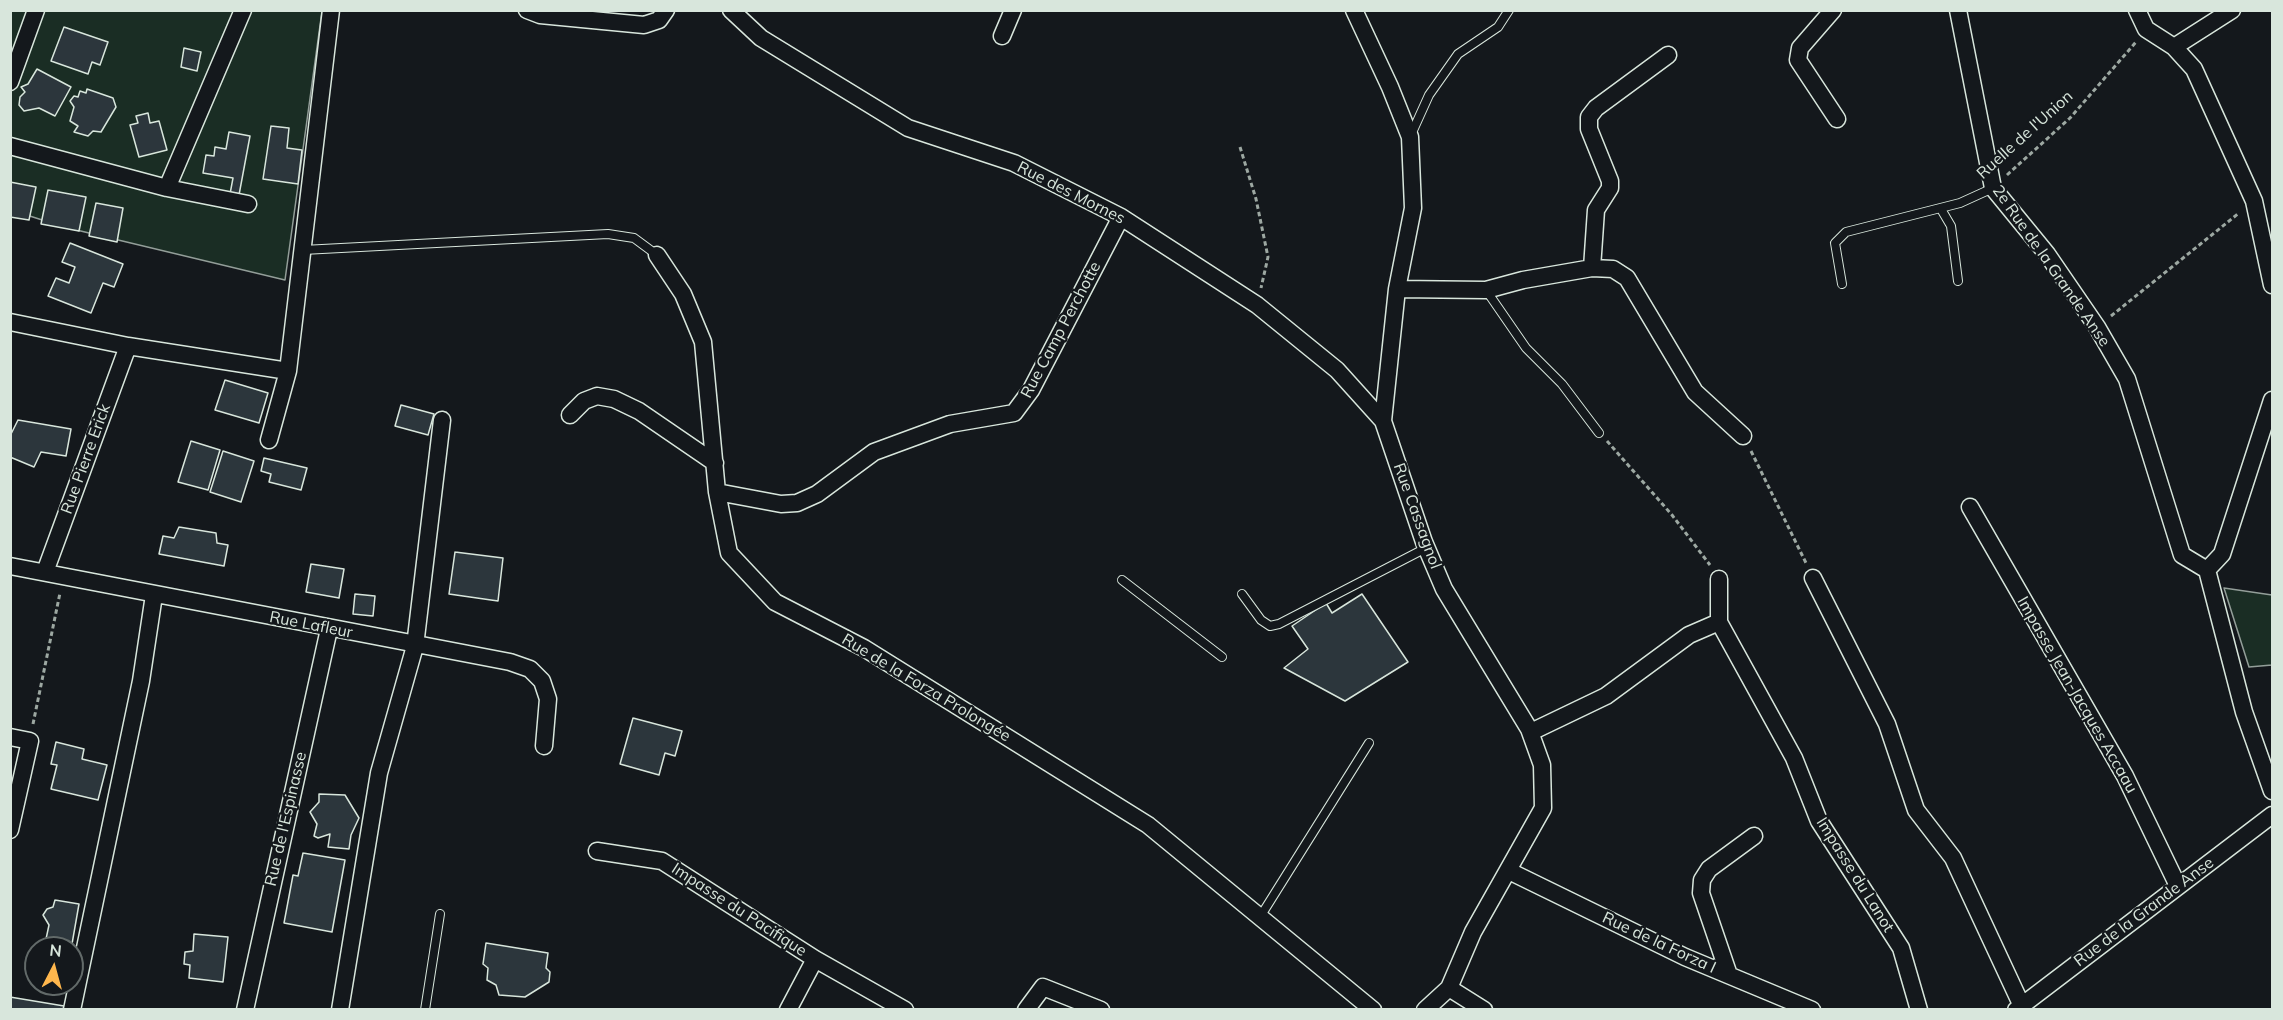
<!DOCTYPE html>
<meta charset="utf-8">
<style>
body{margin:0}
#map{position:relative;width:2283px;height:1020px;overflow:hidden;background:#14181c;font-family:Mulish,sans-serif}
canvas{display:block}
.frame{position:absolute;inset:0;border:12px solid #d8e6dc;pointer-events:none}
.north{position:absolute;left:24px;top:936px;width:60px;height:60px;box-sizing:border-box;background:#14181c;border:2px solid #626a69;border-radius:50%;rotate:6deg;font-size:16px;font-weight:700;line-height:24px;text-align:center;color:#d8e6dc}
.north::after{content:'';display:block;margin:auto;width:21px;height:27px;background:#ffb74d;clip-path:polygon(50% 0,100% 100%,50% 72%,0 100%)}
</style>
<div id="map">
<canvas width="2283" height="1020"></canvas>
<div class="frame"></div>
<div class="north">N</div>
</div>
<script>
const ctx = document.querySelector('canvas').getContext('2d');
ctx.lineJoin = 'round';
function fill(path, color) { ctx.fillStyle = color; ctx.fill(path, 'evenodd'); }
const toPath = rows => new Path2D(rows.map(r => 'M' + r).join(''));
function trace(path, color, width, dash) { ctx.strokeStyle = color; ctx.lineWidth = width; ctx.lineCap = dash ? 'butt' : 'round'; ctx.setLineDash(dash || []); ctx.stroke(path); }
function write(font, color, halo, rows, align = 'center') {
  ctx.font = font + ' Mulish,sans-serif'; ctx.lineWidth = 4.5; ctx.setLineDash([]); ctx.textBaseline = 'middle'; ctx.strokeStyle = halo; ctx.fillStyle = color; for (const [text, x, y, turn = 0] of rows) {
    ctx.save(); ctx.translate(x, y); ctx.rotate((+turn || 0) * Math.PI / 180); ctx.textAlign = isNaN(turn) ? turn : align; if (halo) ctx.strokeText(text, 0, 0); ctx.fillText(text, 0, 0); ctx.restore();
  }
}
const green = toPath([
 [11,11,322,11,285,280,64,227,11,210,11,11],
 [2224,588,2272,595,2272,665,2249,667,2224,588]
]);
fill(green, '#1a2d24');
trace(green, '#939e99', 1.5);
const building = toPath([
 [64,27,108,42,100,65,92,62,88,74,51,61,64,27],
 [184,48,201,52,197,71,181,67,184,48],
 [37,69,71,87,55,116,39,108,24,111,19,105,20,97,25,92,21,87,28,84,37,69],
 [87,89,113,98,116,107,101,132,93,131,88,136,74,132,78,126,70,121,74,107,70,101,74,96,78,97,80,91,86,93,87,89],
 [148,113,150,123,159,121,167,150,139,157,130,125,138,123,136,116,148,113],
 [271,126,289,128,287,148,302,150,298,184,263,179,271,126],
 [229,132,250,136,239,195,230,194,233,178,203,173,206,155,214,156,215,147,226,149,229,132],
 [10,182,36,187,29,220,10,217,10,182],
 [48,190,86,197,79,231,41,224,48,190],
 [96,203,123,208,117,242,89,236,96,203],
 [70,243,123,264,114,287,103,283,91,313,48,296,56,278,69,283,75,267,62,262,70,243],
 [225,380,268,393,259,423,215,410,225,380],
 [401,405,434,414,428,435,395,426,401,405],
 [18,420,71,429,66,456,41,452,34,467,10,457,10,436,18,420],
 [191,441,220,450,208,490,178,482,191,441],
 [223,451,254,461,241,502,210,492,223,451],
 [264,458,307,468,301,490,269,482,271,474,261,471,264,458],
 [179,527,216,533,217,543,228,545,224,566,159,554,163,536,174,538,179,527],
 [455,552,503,558,498,601,449,594,455,552],
 [311,564,344,569,339,598,306,592,311,564],
 [355,594,375,596,373,616,353,614,355,594],
 [1362,594,1408,662,1345,701,1284,668,1308,649,1292,626,1326,603,1332,613,1362,594],
 [633,718,682,731,675,756,665,753,659,775,620,764,633,718],
 [56,742,84,749,82,759,107,765,98,800,51,789,57,765,51,764,56,742],
 [319,794,345,795,359,818,351,835,349,849,328,847,330,834,318,838,314,836,317,824,310,812,319,802,319,794],
 [303,853,345,860,332,932,284,923,293,875,298,876,303,853],
 [55,900,79,904,72,944,46,939,49,925,43,915,47,909,53,907,55,900],
 [194,934,228,937,223,982,189,978,190,965,184,964,185,952,193,951,194,934],
 [486,943,548,953,546,968,550,972,549,982,525,997,499,995,496,985,487,980,488,968,483,964,486,943],
 [10,997,64,1006,63,1010,10,1010,10,997]
]);
fill(building, '#2c363c');
trace(building, '#d8e6dc', 1.5);
const lane = toPath([
 [1410,137,1429,95,1458,54,1498,27,1509,10],
 [1941,209,1951,226,1958,281],
 [303,250,608,234,634,238,657,255],
 [1842,284,1835,243,1846,232,1960,203,1993,188],
 [1486,290,1526,348,1562,384,1599,433],
 [1122,580,1222,657],
 [1242,594,1261,620,1270,626,1279,624,1426,548],
 [1260,917,1369,743],
 [425,1010,440,914]
]);
const street = toPath([
 [527,10,540,15,644,25,659,20,666,10],
 [731,10,761,38,908,128,1014,163,1121,217,1257,305,1337,370,1383,421],
 [1354,10,1390,87,1410,137,1413,208,1397,289,1383,421,1424,542,1444,589,1529,729,1542,765,1543,808,1473,932,1449,988,1425,1010],
 [1833,10,1800,48,1798,60,1837,119],
 [1958,10,1993,188,2047,254,2097,327,2127,379,2182,555,2207,570],
 [2137,10,2146,29,2174,47,2194,69,2254,201,2272,285],
 [1002,36,1013,10],
 [2174,47,2232,10],
 [10,82,36,10],
 [10,146,167,188,248,204],
 [167,188,243,10],
 [657,255,683,294,703,342,717,492,729,553,775,602,864,648,1148,825,1373,1010],
 [1592,268,1596,210,1610,188,1610,181,1589,129,1589,117,1596,108,1668,55],
 [1397,289,1486,290,1523,280,1592,268,1613,269,1627,278,1695,392,1743,436],
 [10,322,128,346,288,371,331,10],
 [570,415,584,401,597,396,614,399,639,411,715,463],
 [269,440,288,371],
 [717,492,781,504,797,503,817,494,874,452,950,424,1014,413,1031,390,1121,217],
 [1970,507,2125,776,2178,886],
 [10,566,510,662,530,669,542,681,548,699,544,746],
 [2207,570,2244,712,2272,791],
 [2207,570,2222,554,2272,400],
 [45,572,128,346],
 [1813,578,1887,724,1916,810,1953,858,2021,1004],
 [1719,579,1719,622,1794,758,1819,821,1901,948,1919,1010],
 [1531,732,1606,696,1689,635,1719,622],
 [10,737,30,741,10,830],
 [597,851,662,861,815,959,905,1010],
 [1509,871,1685,957,1812,1010],
 [1729,975,1701,893,1702,880,1709,869,1754,836],
 [1449,988,1484,1010],
 [72,1010,141,681,154,595],
 [245,1010,329,629],
 [340,1010,379,773,415,646,442,420],
 [788,1010,815,959],
 [1026,1010,1043,987,1101,1010],
 [2016,1010,2272,815]
]);
trace(lane, '#d8e6dc', 10);
trace(street, '#d8e6dc', 19);
trace(toPath([
 [1240,147,1256,199,1268,257,1261,288],
 [2007,175,2070,118,2136,42],
 [2111,316,2239,213],
 [1607,441,1672,515,1710,565],
 [1751,451,1806,563],
 [33,724,60,593]
]), '#9da8a2', 3, [4.5, 3]);
trace(lane, '#14181c', 8);
trace(street, '#14181c', 16);
write('16px', '#d8e6dc', '#14181c', [
 ["Ruelle de l'Union",2025,135,-42],
 ["Rue des Mornes",1071,193,27],
 ["2e Rue de la Grande Anse",2051,266,55],
 ["Rue Camp Perchotte",1061,330,-62],
 ["Rue Pierre Erick",86,459,-70],
 ["Rue Cassagnol",1417,516,70],
 ["Rue Lafleur",311,625,11],
 ["Rue de la Forza Prolongée",926,688,31],
 ["Impasse Jean-Jacques Accaau",2077,695,60],
 ["Rue de l'Espinasse",286,819,-77],
 ["Impasse du Lanot",1855,875,58],
 ["Impasse du Pacifique",739,910,33],
 ["Rue de la Grande Anse",2144,912,-37],
 ["Rue de la Forza I",1659,943,25]
]);
</script>
